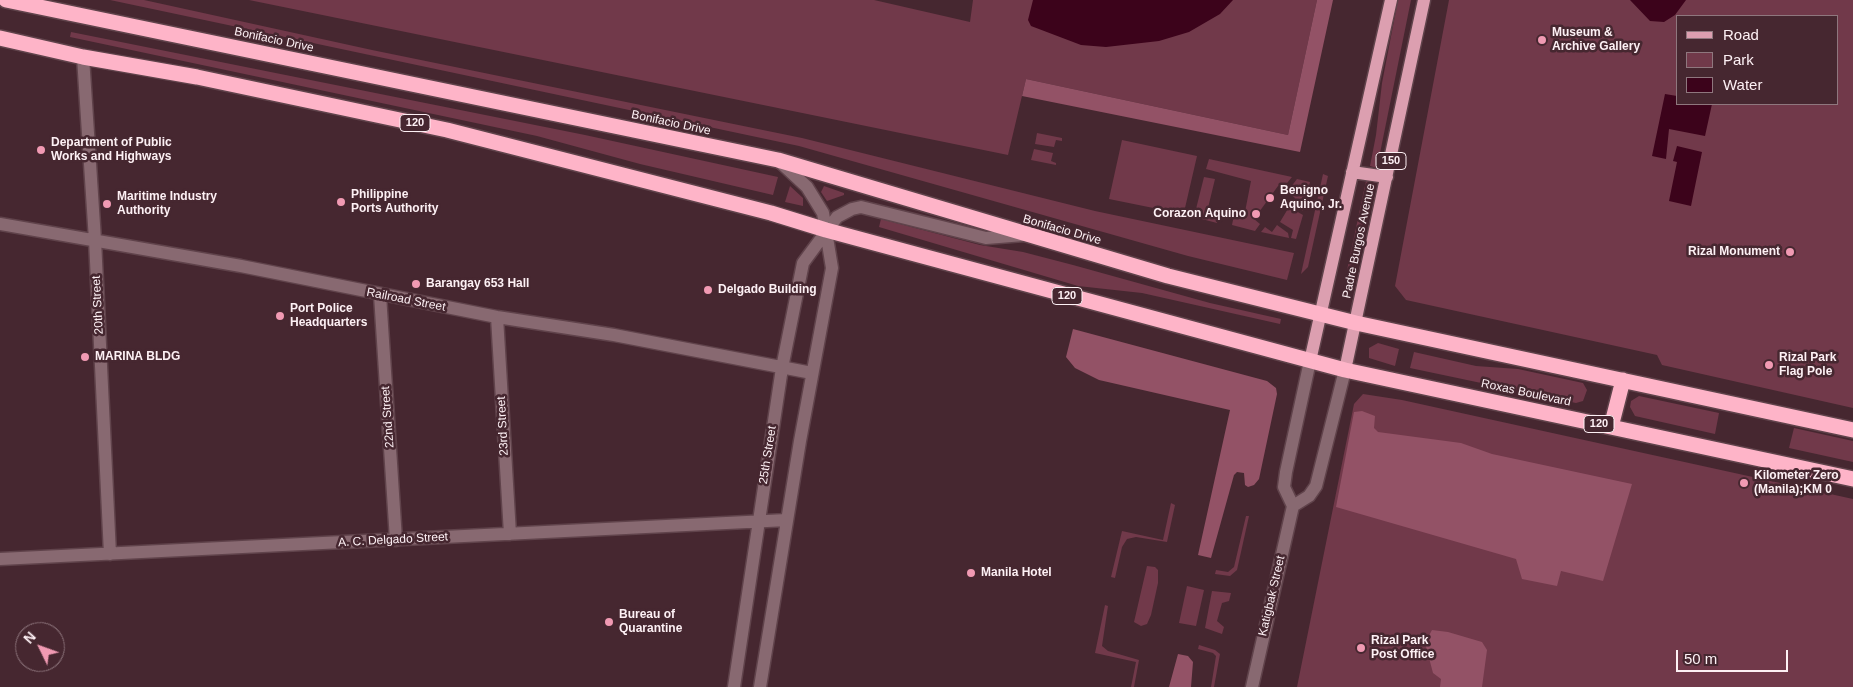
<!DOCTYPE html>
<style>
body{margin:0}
#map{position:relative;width:1853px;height:687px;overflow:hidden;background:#462730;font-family:Arial,sans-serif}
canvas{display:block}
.legend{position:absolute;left:1676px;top:15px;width:162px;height:90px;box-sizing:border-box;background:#462730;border:1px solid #8f777e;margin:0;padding:6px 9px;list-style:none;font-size:15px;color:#fdf0f4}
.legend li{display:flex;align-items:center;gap:10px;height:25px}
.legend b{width:25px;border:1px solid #8f777e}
.north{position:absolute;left:15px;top:622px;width:50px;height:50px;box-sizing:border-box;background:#462730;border:1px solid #8f777e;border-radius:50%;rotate:312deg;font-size:14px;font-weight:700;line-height:20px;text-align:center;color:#fdf0f4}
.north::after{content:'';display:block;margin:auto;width:18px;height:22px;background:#f19ab3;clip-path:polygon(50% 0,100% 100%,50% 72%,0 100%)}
.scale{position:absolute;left:1676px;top:650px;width:112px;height:22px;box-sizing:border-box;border:2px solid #fdf0f4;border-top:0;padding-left:6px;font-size:15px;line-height:18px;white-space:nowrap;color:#fdf0f4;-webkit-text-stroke:4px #462730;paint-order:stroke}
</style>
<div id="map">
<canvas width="1853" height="687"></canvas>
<ul class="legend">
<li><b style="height:6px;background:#dc9fb0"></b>Road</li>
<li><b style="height:14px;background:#71394a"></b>Park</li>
<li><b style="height:14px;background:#3c031b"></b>Water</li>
</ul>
<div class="north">N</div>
<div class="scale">50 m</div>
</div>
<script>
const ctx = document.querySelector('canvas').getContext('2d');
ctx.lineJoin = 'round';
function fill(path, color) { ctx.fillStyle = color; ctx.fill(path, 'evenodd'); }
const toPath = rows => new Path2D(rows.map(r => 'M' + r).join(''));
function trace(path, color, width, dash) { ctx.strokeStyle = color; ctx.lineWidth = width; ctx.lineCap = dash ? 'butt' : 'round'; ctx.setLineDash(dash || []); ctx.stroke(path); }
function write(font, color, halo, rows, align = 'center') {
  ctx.font = font + ' Arial,sans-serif'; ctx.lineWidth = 5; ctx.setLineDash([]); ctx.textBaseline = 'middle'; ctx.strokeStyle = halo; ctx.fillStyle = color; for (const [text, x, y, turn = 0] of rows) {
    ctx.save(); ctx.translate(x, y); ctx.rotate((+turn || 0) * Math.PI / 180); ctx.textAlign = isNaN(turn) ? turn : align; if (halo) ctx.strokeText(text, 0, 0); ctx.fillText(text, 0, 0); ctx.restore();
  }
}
fill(toPath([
 [110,0,144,0,372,50,802,138,1095,211,1294,253,1287,280,1188,256,799,146],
 [249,0,874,0,970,22,973,0,1317,0,1288,135,1026,79,1008,155],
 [1398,0,1411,0,1377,168,1370,166,1376,135,1382,83],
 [1449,0,1853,0,1853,408,1662,365,1657,355,1406,300,1395,286],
 [1677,16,1837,16,1837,104,1677,104],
 [71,32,585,135,778,177,773,195,640,164,537,136,70,37],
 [1037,133,1062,138,1062,141,1056,140,1054,147,1035,144],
 [1122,140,1197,156,1185,208,1183,211,1178,213,1109,199],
 [1034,149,1053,153,1051,161,1056,163,1056,165,1031,160],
 [1209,159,1292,177,1283,188,1278,186,1254,219,1260,224,1255,231,1232,225,1234,215,1244,217,1251,181,1206,169],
 [1323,174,1328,176,1308,267,1301,274],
 [1204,177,1215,179,1208,208,1220,211,1217,223,1194,217],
 [1297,179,1310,182,1303,211,1292,204,1295,198,1287,192],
 [1366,181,1372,182,1353,271,1347,270],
 [790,186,803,198,803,206,785,202],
 [824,186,844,193,844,195,827,201,821,192],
 [1289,207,1303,215,1296,239,1291,238,1293,230,1280,222],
 [881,219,980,245,1023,252,1073,265,1210,303,1281,319,1280,324,1142,293,1078,286,879,227],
 [1277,225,1288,233,1289,238,1261,232,1265,227,1272,232],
 [1378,343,1399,349,1395,366,1369,358,1369,348],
 [1414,352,1476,366,1518,369,1583,383,1587,390,1583,401,1576,403,1410,368],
 [1363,394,1402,400,1853,499,1853,687,1297,687,1354,404],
 [1639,396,1719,413,1715,434,1635,416,1630,407,1631,401],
 [1794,428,1853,441,1853,462,1789,448],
 [1171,503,1175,505,1167,542,1136,537,1127,539,1122,547,1115,578,1111,577,1122,531,1163,540],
 [1246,516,1249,516,1237,570,1230,576,1215,574,1216,570,1228,572,1234,567],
 [1147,566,1155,567,1158,570,1158,583,1151,615,1147,624,1141,626,1134,622],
 [1187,586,1204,590,1196,626,1179,623],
 [1212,591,1231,593,1229,601,1222,603,1217,621,1224,627,1222,634,1205,628],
 [1105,605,1108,606,1102,646,1108,651,1139,660,1134,687,1131,687,1136,662,1095,653],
 [1199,645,1215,650,1220,654,1214,687,1211,687,1216,656,1213,653,1198,649]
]), '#71394a');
fill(toPath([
 [1317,0,1333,0,1300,152,1022,96,1026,79,1288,135],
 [1073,329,1267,381,1276,388,1277,394,1259,479,1254,485,1248,487,1245,485,1244,473,1237,472,1234,475,1211,558,1198,555,1230,410,1099,380,1075,368,1066,357],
 [1362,411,1375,416,1374,428,1378,432,1461,443,1492,454,1632,484,1603,581,1561,571,1557,586,1522,579,1516,559,1336,507,1354,412],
 [1432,630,1448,632,1482,642,1487,650,1482,687,1440,687,1441,679,1433,673,1425,643],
 [1178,654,1188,656,1193,662,1191,687,1169,687]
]), '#935266');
fill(toPath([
 [1033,0,1233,0,1220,14,1189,32,1159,41,1106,47,1081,45,1031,26,1028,20],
 [1630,0,1686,0,1675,15,1664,22,1650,21],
 [1665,94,1677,96,1677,104,1712,104,1705,136,1669,129,1666,159,1652,156],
 [1677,146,1702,152,1691,206,1669,201,1677,162,1673,161]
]), '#3c031b');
const minor = toPath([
 [83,57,95,240,110,554],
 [0,224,241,266,497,317,614,335,812,373],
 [380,295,396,540],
 [497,317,510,534],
 [1293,506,1309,496,1316,486,1345,370],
 [0,559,787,520],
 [734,687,782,368,803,263,837,217,852,209,861,207,986,238,1024,235],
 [760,687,800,441,832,268,823,213,807,187,778,160],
 [1252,687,1293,506,1284,487,1286,472,1310,361]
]);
const major = toPath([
 [1352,172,1387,177],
 [1310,361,1391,0],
 [1345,370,1424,0]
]);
const highway = toPath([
 [6,0,778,160,1168,276,1356,323,1853,430],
 [0,38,83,57,197,77,447,130,771,213,826,230,1345,370,1853,479],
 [1611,427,1623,380]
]);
trace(minor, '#60434b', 15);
trace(major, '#60434b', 15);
trace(highway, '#60434b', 18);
trace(minor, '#886971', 12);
trace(major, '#dc9fb0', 12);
trace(highway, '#feb4c8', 15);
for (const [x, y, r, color] of [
 [1542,40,5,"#f19ab3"],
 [41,150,5,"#f19ab3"],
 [1270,198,5,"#f19ab3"],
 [341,202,5,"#f19ab3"],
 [107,204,5,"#f19ab3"],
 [1256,214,5,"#f19ab3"],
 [1790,252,5,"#f19ab3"],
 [416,284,5,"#f19ab3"],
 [708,290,5,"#f19ab3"],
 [280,316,5,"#f19ab3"],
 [85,357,5,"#f19ab3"],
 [1769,365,5,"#f19ab3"],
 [1744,483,5,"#f19ab3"],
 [971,573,5,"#f19ab3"],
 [609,622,5,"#f19ab3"],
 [1361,648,5,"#f19ab3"]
]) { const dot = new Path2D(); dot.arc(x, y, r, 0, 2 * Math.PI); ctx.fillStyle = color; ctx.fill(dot); trace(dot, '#462730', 2); }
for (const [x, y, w] of [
 [415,123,30],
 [1391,161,30],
 [1067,296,30],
 [1599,424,30]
]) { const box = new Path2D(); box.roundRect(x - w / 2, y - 8.5, w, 17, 4); ctx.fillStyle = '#462730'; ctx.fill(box); trace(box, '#fdf0f4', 1); }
write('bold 11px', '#fdf0f4', null, [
 ["120",415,123],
 ["150",1391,161],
 ["120",1067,296],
 ["120",1599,424]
]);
write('bold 12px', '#fdf0f4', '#462730', [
 ["Museum &",1552,33],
 ["Archive Gallery",1552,47],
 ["Department of Public",51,143],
 ["Works and Highways",51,157],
 ["Benigno",1280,191],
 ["Aquino, Jr.",1280,205],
 ["Philippine",351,195],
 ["Ports Authority",351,209],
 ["Maritime Industry",117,197],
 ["Authority",117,211],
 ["Corazon Aquino",1246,214,"right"],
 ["Rizal Monument",1780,252,"right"],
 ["Barangay 653 Hall",426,284],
 ["Delgado Building",718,290],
 ["Port Police",290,309],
 ["Headquarters",290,323],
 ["MARINA BLDG",95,357],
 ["Rizal Park",1779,358],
 ["Flag Pole",1779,372],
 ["Kilometer Zero",1754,476],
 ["(Manila);KM 0",1754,490],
 ["Manila Hotel",981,573],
 ["Bureau of",619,615],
 ["Quarantine",619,629],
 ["Rizal Park",1371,641],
 ["Post Office",1371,655]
], 'left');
write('12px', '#fdf0f4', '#462730', [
 ["Bonifacio Drive",274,40,12],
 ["Bonifacio Drive",671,123,12],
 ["Bonifacio Drive",1062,230,16],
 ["Padre Burgos Avenue",1359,241,-78],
 ["Railroad Street",406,300,11],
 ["20th Street",98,305,-93],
 ["Roxas Boulevard",1526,393,12],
 ["22nd Street",388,417,-94],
 ["23rd Street",503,426,-93],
 ["25th Street",768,455,-81],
 ["A. C. Delgado Street",393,540,-3],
 ["Katigbak Street",1272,596,-77]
]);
</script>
